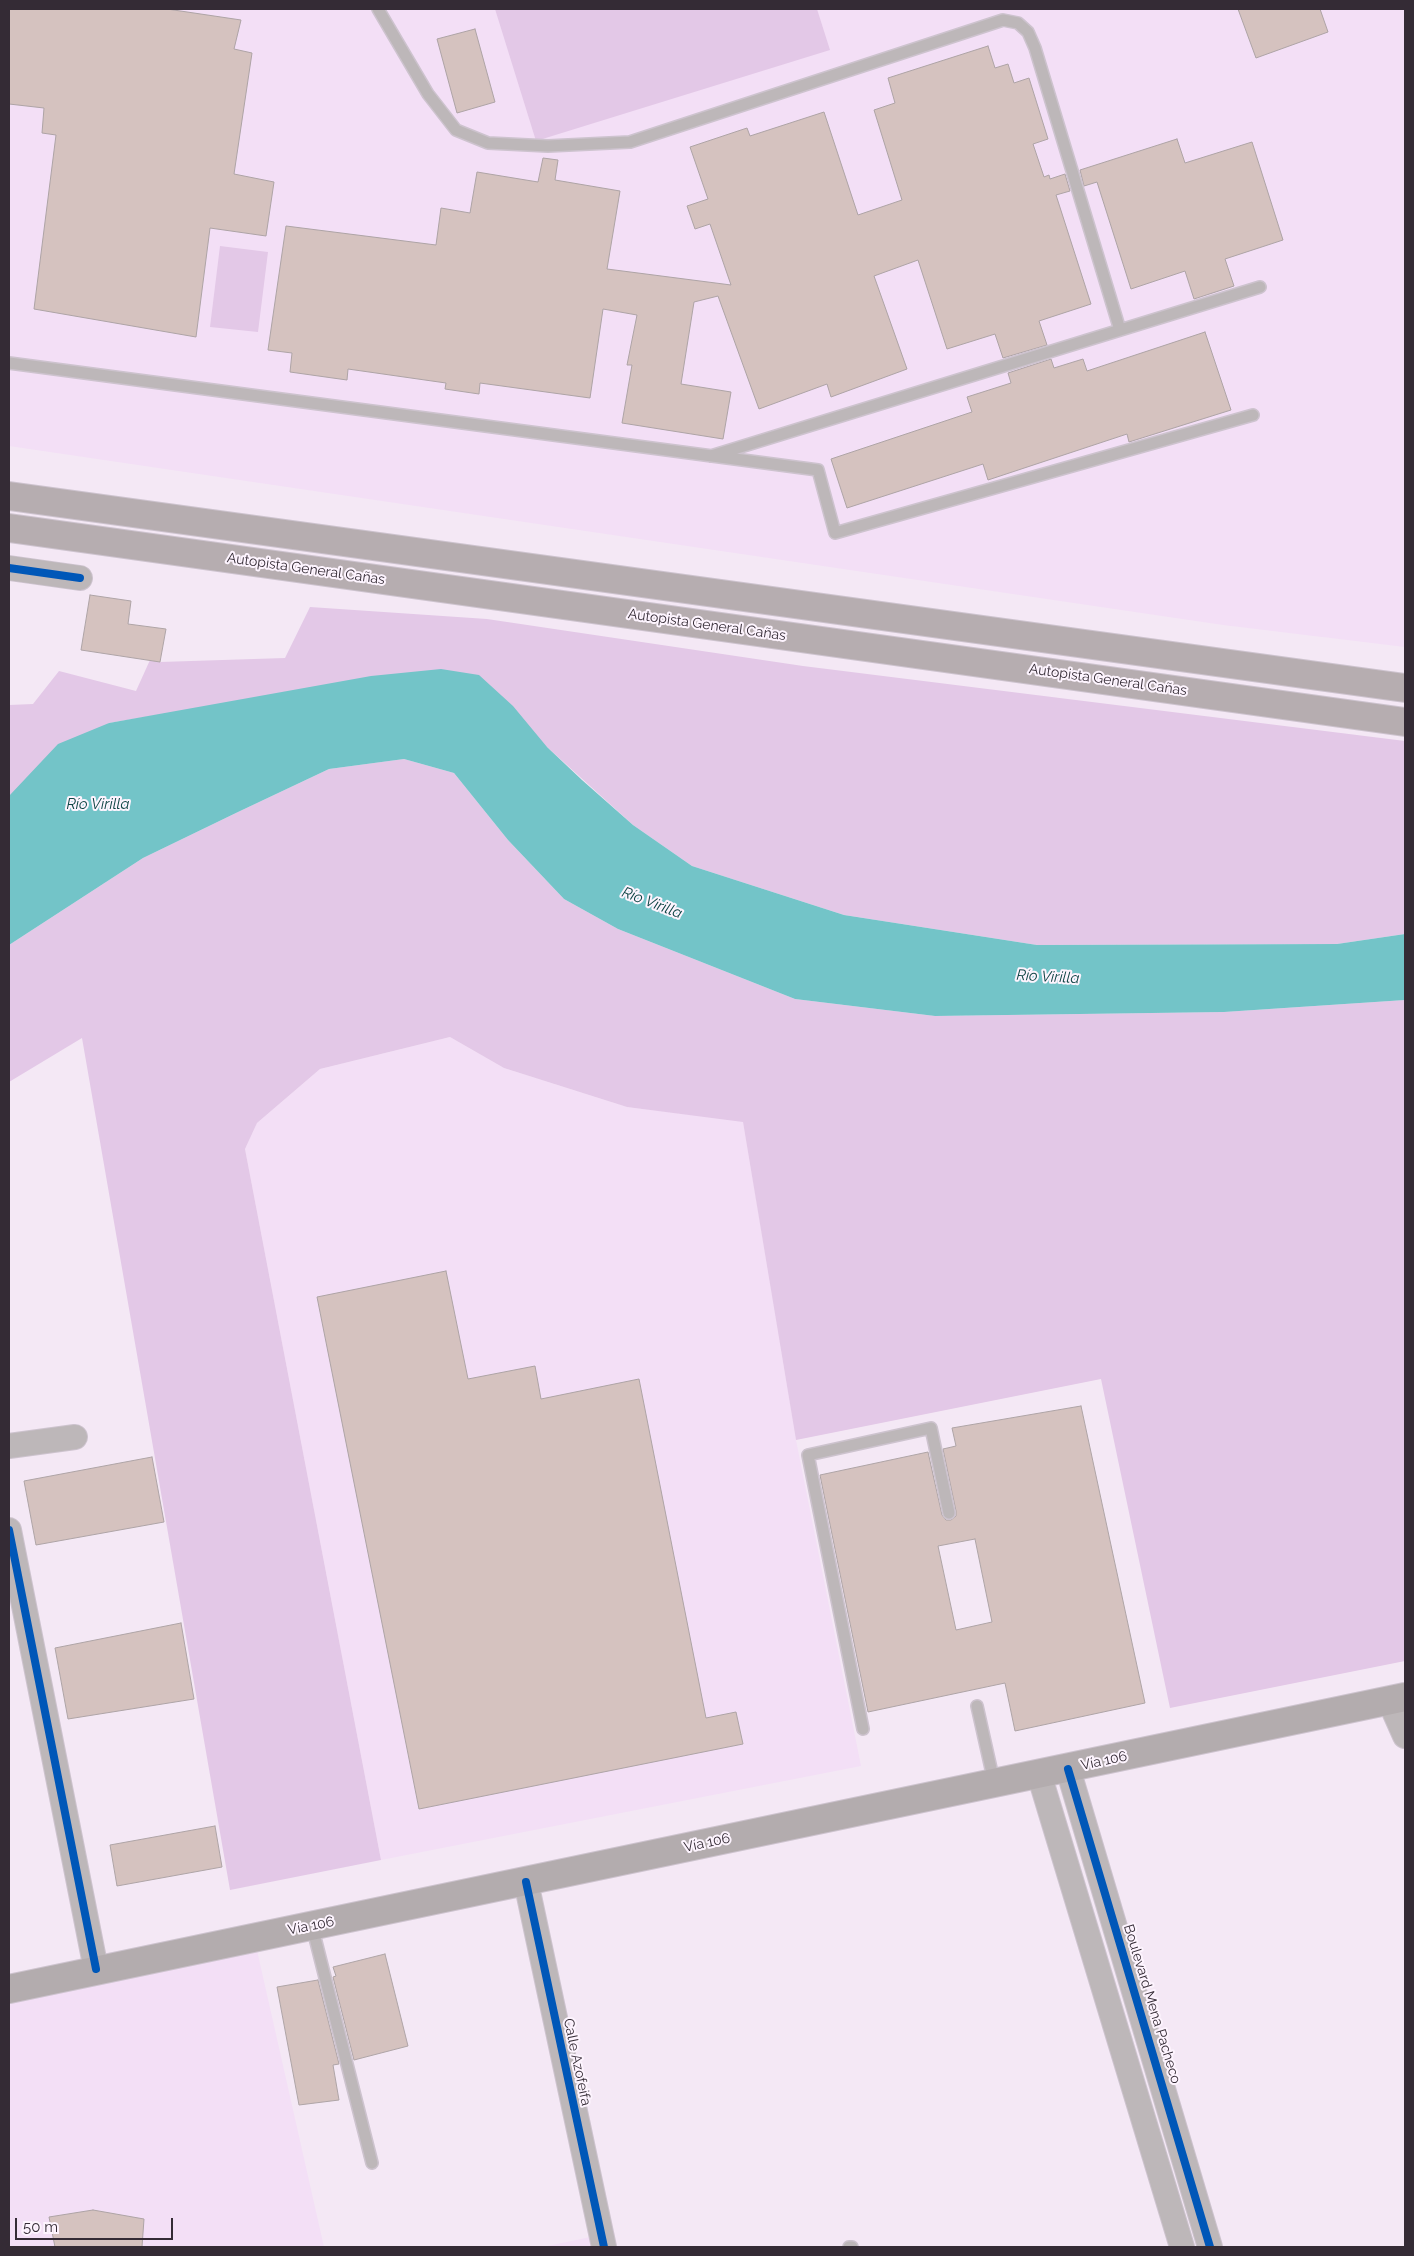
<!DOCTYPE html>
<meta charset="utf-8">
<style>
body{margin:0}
#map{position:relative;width:1414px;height:2256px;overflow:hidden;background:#f4e8f5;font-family:Raleway,sans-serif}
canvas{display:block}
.frame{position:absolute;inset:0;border:10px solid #342b35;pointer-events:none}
.scale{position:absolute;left:15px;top:2218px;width:158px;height:22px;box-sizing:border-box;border:2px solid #342b35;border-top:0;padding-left:6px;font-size:15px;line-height:18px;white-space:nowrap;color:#342b35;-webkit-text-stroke:4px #fdf4fe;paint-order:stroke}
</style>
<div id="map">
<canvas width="1414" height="2256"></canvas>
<div class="frame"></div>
<div class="scale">50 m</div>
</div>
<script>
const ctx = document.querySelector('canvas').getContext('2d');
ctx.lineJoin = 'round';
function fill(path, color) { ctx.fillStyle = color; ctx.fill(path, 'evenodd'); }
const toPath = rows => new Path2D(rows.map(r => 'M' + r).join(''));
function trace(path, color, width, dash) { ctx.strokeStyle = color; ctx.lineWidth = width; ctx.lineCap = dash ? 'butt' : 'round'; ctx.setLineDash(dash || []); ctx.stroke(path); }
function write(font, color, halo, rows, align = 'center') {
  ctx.font = font + ' Raleway,sans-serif'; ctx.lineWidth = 4; ctx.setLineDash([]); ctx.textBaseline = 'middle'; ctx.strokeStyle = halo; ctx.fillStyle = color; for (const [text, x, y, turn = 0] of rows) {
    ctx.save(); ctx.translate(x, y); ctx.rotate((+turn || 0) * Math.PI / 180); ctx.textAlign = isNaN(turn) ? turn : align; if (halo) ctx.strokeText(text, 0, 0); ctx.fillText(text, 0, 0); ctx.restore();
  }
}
fill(toPath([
 [9,9,1405,9,1405,647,1223,625,9,446],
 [450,1037,504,1068,627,1107,743,1121,796,1440,861,1766,381,1860,245,1149,257,1123,320,1069],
 [254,1937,324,2247,9,2247,9,1989],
 [595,2236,597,2247,543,2247]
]), '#f3dff6');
fill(toPath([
 [495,9,817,9,830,50,536,141],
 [220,246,268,252,258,332,210,327],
 [310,607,487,619,803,666,1405,741,1405,934,1337,944,1037,945,844,915,692,866,633,825,547,747,200,708,109,723,9,796,9,705,33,704,59,671,136,691,150,660,160,662,285,658],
 [404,759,454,773,508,840,564,899,618,929,795,999,935,1016,1224,1012,1405,1000,1405,1661,1170,1708,1101,1379,796,1440,743,1122,627,1107,504,1068,450,1037,320,1069,257,1123,245,1149,381,1860,230,1890,82,1038,9,1082,9,945,143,858,238,812,329,769]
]), '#e3c8e7');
fill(toPath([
 [441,669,479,675,513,706,547,747,582,780,633,825,692,866,844,915,1037,945,1337,944,1405,934,1405,1000,1224,1012,935,1016,795,999,618,929,564,899,508,840,454,773,404,759,329,769,238,812,143,858,9,945,9,796,58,744,109,723,371,676]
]), '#73c4c8');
const building = toPath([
 [9,9,167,9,241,20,234,49,252,53,234,174,274,182,266,236,210,228,196,337,34,309,56,135,42,133,44,108,9,104,9,9],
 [1238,9,1320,9,1328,32,1256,58,1238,9],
 [475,29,495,102,457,113,437,39,475,29],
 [988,46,995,68,1008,64,1014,83,1029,78,1048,139,1033,144,1044,177,1049,175,1050,179,1065,174,1070,191,1056,195,1091,304,1039,321,1047,345,1003,358,995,334,947,349,918,260,874,276,907,369,831,397,827,384,759,409,718,296,694,302,681,384,731,392,723,439,622,423,632,365,627,365,637,315,603,309,590,398,480,383,479,394,445,389,446,383,348,369,347,380,290,372,292,353,268,350,286,226,436,245,441,208,470,213,477,172,538,182,543,158,558,160,555,180,620,191,607,269,731,285,710,224,695,229,687,206,708,199,690,147,747,128,750,136,824,112,858,215,902,200,874,110,895,103,888,78,988,46],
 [1177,139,1185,163,1252,142,1283,240,1225,259,1234,286,1194,299,1185,271,1131,289,1097,182,1084,186,1080,170,1177,139],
 [1205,332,1231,410,1129,442,1127,434,988,480,983,464,847,508,831,459,972,412,967,397,1011,383,1008,373,1051,359,1054,368,1083,359,1087,371,1205,332],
 [90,595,131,601,128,624,166,629,160,662,81,650,90,595],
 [446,1271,468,1379,535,1366,541,1399,639,1379,706,1718,736,1712,743,1744,419,1809,317,1297,446,1271],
 [1081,1406,1145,1703,1015,1731,1005,1683,868,1712,820,1475,928,1452,942,1515,946,1520,951,1520,956,1516,956,1511,943,1449,956,1446,952,1428,1081,1406],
 [975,1539,992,1622,956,1630,938,1546,975,1539],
 [152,1457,164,1522,36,1545,24,1481,152,1457],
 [181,1623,194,1699,68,1719,55,1648,181,1623],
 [215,1826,222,1867,117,1886,110,1845,215,1826],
 [385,1954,408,2046,354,2060,333,1977,336,1976,333,1967,385,1954],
 [318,1980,339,2064,333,2065,339,2100,299,2105,277,1987,318,1980],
 [93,2210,144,2219,142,2247,55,2247,49,2217,93,2210]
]);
fill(building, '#d5c2bf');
trace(building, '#aea4a6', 1);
const service = toPath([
 [378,9,428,94,456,130,488,143,548,146,630,142,1003,20,1018,23,1028,32,1035,48,1120,330],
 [9,363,818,470,835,533,1253,415],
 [711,456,1260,287],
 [977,1706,994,1782],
 [863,1729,808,1455,931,1428,949,1513],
 [312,1926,372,2163],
 [849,2247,852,2247]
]);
const minor = toPath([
 [9,568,80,578],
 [9,1446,75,1437],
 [9,1530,96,1969],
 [1389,1700,1405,1736],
 [1068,1769,1210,2247],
 [1039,1774,1182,2247],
 [526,1882,604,2247]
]);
const secondary = toPath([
 [9,1989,1405,1697]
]);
const trunk = toPath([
 [9,496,1405,688],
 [9,528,1405,722]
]);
trace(service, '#cdc3ce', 14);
trace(minor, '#cdc3ce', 26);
trace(secondary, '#cdc3ce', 30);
trace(trunk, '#cdc3ce', 30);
trace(service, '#bdb7b9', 11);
trace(minor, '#bdb7b9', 24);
trace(secondary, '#b3acae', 28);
trace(trunk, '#b6adb0', 28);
trace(toPath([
 [9,568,80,578],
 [9,1530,96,1969],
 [1068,1769,1210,2247],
 [526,1882,604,2247]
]), '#0057b8', 8);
write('14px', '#342b35', '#fdf4fe', [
 ["Autopista General Cañas",306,569,8],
 ["Autopista General Cañas",707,625,8],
 ["Autopista General Cañas",1108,680,8],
 ["Vía 106",1104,1761,-12],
 ["Vía 106",707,1843,-12],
 ["Vía 106",311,1926,-11],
 ["Boulevard Mena Pacheco",1152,2004,73],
 ["Calle Azofeifa",577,2062,78]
]);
write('italic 15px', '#0e4444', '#fdf4fe', [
 ["Río Virilla",98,804],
 ["Río Virilla",652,903,21],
 ["Río Virilla",1048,977,3]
]);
</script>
